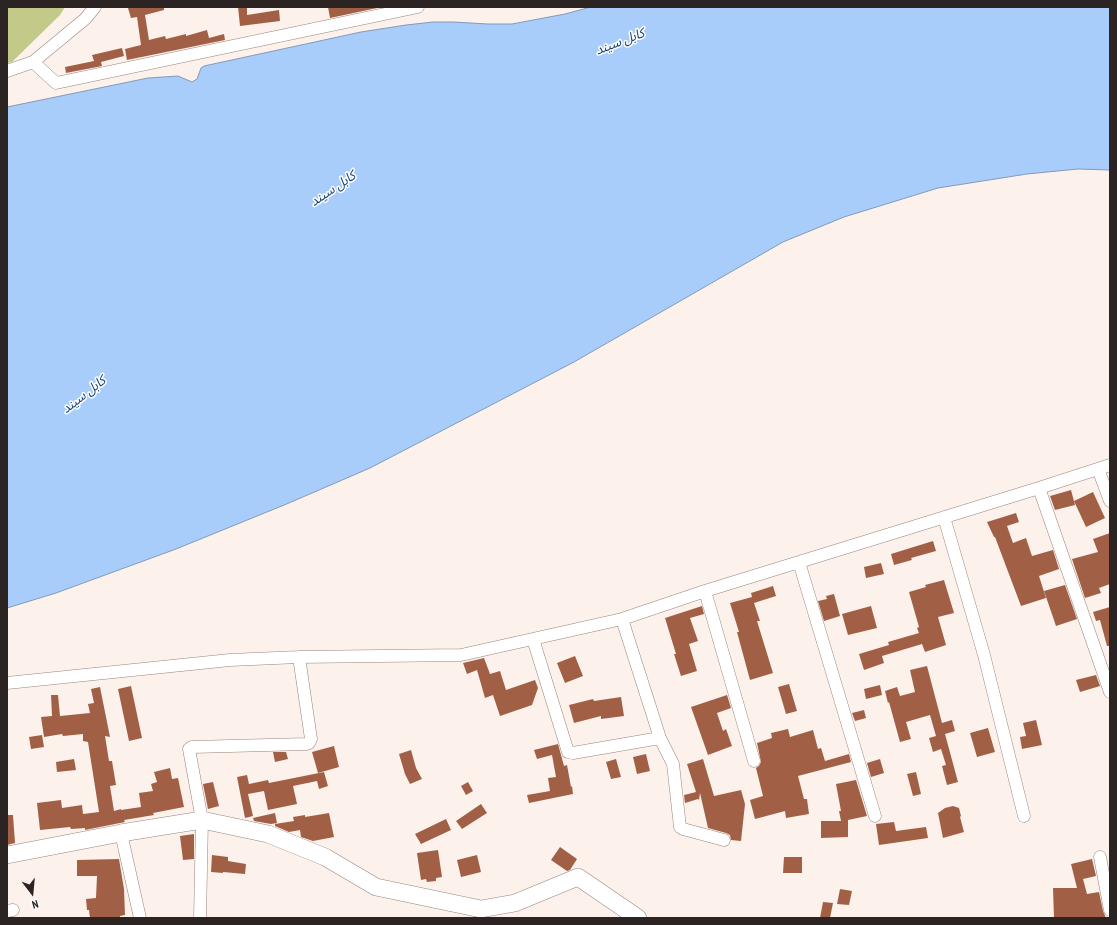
<!DOCTYPE html>
<meta charset="utf-8">
<style>
body{margin:0}
#map{position:relative;width:1117px;height:925px;overflow:hidden;background:#fdf1ec;font-family:"PT Sans Narrow",sans-serif}
canvas{display:block}
.frame{position:absolute;inset:0;border:8px solid #2b2422;pointer-events:none}
.north{position:absolute;left:12px;top:873px;width:40px;height:40px;-webkit-text-stroke:3px #fff;paint-order:stroke;rotate:164deg;font-size:11px;font-weight:700;line-height:16px;text-align:center;color:#2b2422}
.north::after{content:'';display:block;margin:auto;width:14px;height:18px;background:#2b2422;clip-path:polygon(50% 0,100% 100%,50% 72%,0 100%)}
</style>
<div id="map">
<canvas width="1117" height="925"></canvas>
<div class="frame"></div>
<div class="north">N</div>
</div>
<script>
const ctx = document.querySelector('canvas').getContext('2d');
ctx.lineJoin = 'round';
function fill(path, color) { ctx.fillStyle = color; ctx.fill(path, 'evenodd'); }
const toPath = rows => new Path2D(rows.map(r => 'M' + r).join(''));
function trace(path, color, width, dash) { ctx.strokeStyle = color; ctx.lineWidth = width; ctx.lineCap = dash ? 'butt' : 'round'; ctx.setLineDash(dash || []); ctx.stroke(path); }
function write(font, color, halo, rows, align = 'center') {
  ctx.font = font + ' "PT Sans Narrow","Noto Sans Arabic",sans-serif'; ctx.lineWidth = 3; ctx.setLineDash([]); ctx.textBaseline = 'middle'; ctx.strokeStyle = halo; ctx.fillStyle = color; for (const [text, x, y, turn = 0] of rows) {
    ctx.save(); ctx.translate(x, y); ctx.rotate((+turn || 0) * Math.PI / 180); ctx.textAlign = isNaN(turn) ? turn : align; if (halo) ctx.strokeText(text, 0, 0); ctx.fillText(text, 0, 0); ctx.restore();
  }
}
fill(toPath([
 [7,7,65,7,60,15,12,62,7,63]
]), '#c2c989');
const water = toPath([
 [591,7,1110,7,1110,170,1078,169,1027,174,938,188,844,217,783,242,574,362,370,468,289,503,176,549,56,593,7,608,7,107,148,78,178,76,192,82,197,79,201,68,204,66,361,32,406,25,433,22,453,22,488,24,512,24,565,14,591,7]
]);
fill(water, '#a8cdfa');
trace(water, '#829ab9', 1);
fill(toPath([
 [133,7,164,7,164,10,145,15,149,40,165,36,166,39,186,34,186,36,207,30,209,38,224,34,225,40,127,60,125,49,141,45,137,17,131,18,128,8],
 [238,7,247,7,247,15,279,10,280,21,240,26],
 [328,7,382,7,330,18],
 [122,48,124,56,101,62,102,66,66,73,65,67,94,61,92,55],
 [1071,490,1075,505,1055,510,1050,496],
 [1093,492,1105,518,1086,527,1074,501],
 [1016,513,1019,522,1007,526,1013,543,1026,538,1032,556,1053,550,1059,569,1039,576,1046,598,1021,606,995,537,994,537,987,522],
 [1110,533,1110,584,1099,588,1101,593,1085,598,1072,559,1098,552,1093,539],
 [933,541,936,551,911,558,912,560,894,565,891,554],
 [881,563,884,574,866,578,864,567],
 [944,580,954,613,938,617,946,645,925,652,922,644,882,656,884,663,864,670,859,654,889,645,888,642,919,633,917,628,919,627,909,592,926,587,925,585],
 [1065,585,1077,619,1056,626,1044,591],
 [773,586,776,596,754,603,760,621,757,621,773,673,750,680,737,632,739,632,730,603,752,597,751,593],
 [834,594,840,616,824,621,818,601,827,599,826,596],
 [702,606,704,614,690,618,698,641,689,644,697,671,681,676,674,654,676,654,665,618],
 [871,606,877,628,848,635,842,614],
 [1110,607,1110,646,1107,646,1100,620,1096,621,1093,612],
 [575,656,583,676,565,683,557,663],
 [484,658,490,674,500,671,506,690,535,680,538,688,532,705,500,716,493,695,485,698,477,670,467,674,463,663],
 [927,666,942,723,952,720,955,731,945,734,958,782,947,785,942,766,946,765,941,749,933,752,929,738,936,736,930,715,906,722,911,739,900,742,889,702,888,703,885,691,897,687,900,696,915,692,910,670],
 [1096,675,1100,686,1080,692,1076,680],
 [789,684,797,711,786,714,778,687],
 [880,685,882,695,866,699,864,689],
 [131,686,142,738,129,741,118,689],
 [100,687,110,737,105,736,109,761,112,761,116,785,110,786,114,811,121,809,121,810,141,807,139,793,153,791,151,784,157,782,154,772,170,768,172,779,178,778,184,807,153,813,154,815,124,820,125,822,85,830,85,828,71,829,70,827,40,830,37,803,61,800,62,808,82,805,83,814,99,812,88,742,83,741,83,734,63,736,62,734,44,737,41,717,52,716,51,695,58,695,60,716,90,713,88,704,94,703,91,689],
 [727,695,731,708,717,713,723,731,726,729,732,746,708,755,691,707],
 [621,697,624,716,601,719,601,716,574,723,569,705,593,699,594,701],
 [864,710,866,718,855,721,852,713],
 [1036,720,1042,745,1022,749,1020,737,1026,736,1023,723],
 [988,728,995,752,977,757,970,733],
 [788,729,790,737,813,730,818,749,821,748,825,761,849,754,851,762,798,776,804,799,807,799,809,814,786,818,785,811,755,819,750,800,763,796,756,768,759,766,761,762,757,743,772,738,771,733],
 [42,735,44,747,31,749,29,737],
 [558,744,564,766,567,765,571,787,572,786,573,794,529,803,527,795,550,791,548,778,556,777,552,755,537,759,534,750],
 [334,746,339,767,318,773,312,752],
 [411,750,416,768,422,779,410,784,405,774,399,754],
 [273,752,286,752,288,759,275,762],
 [646,754,650,771,637,774,633,757],
 [74,759,76,770,57,772,56,762],
 [616,759,621,777,611,779,606,762],
 [703,759,714,796,741,790,745,804,741,841,731,840,730,835,726,833,708,828,700,793,699,800,698,799,685,803,684,795,696,792,687,764],
 [880,759,884,773,871,777,867,763],
 [324,772,328,786,319,789,317,781,293,786,297,804,268,810,264,791,248,794,253,816,245,818,237,777,247,775,249,784,268,780,269,783],
 [916,772,921,794,913,796,907,774],
 [856,780,867,816,848,820,848,837,821,838,821,821,841,821,839,811,841,811,836,784],
 [213,782,219,806,208,809,203,784],
 [468,782,473,791,466,795,461,786],
 [481,804,487,813,462,829,456,821],
 [953,806,959,808,961,816,960,817,964,832,943,838,938,813,945,808],
 [275,813,277,823,271,824,254,821,253,818],
 [329,813,334,837,313,841,301,837,300,830,289,832,275,826,275,824,294,821,293,817,305,815,305,817],
 [7,815,13,815,15,843,7,845],
 [446,819,451,830,421,844,415,834],
 [894,822,896,831,926,827,928,838,879,845,876,824],
 [194,834,194,859,183,860,180,836],
 [560,847,577,859,570,870,567,871,551,860],
 [438,850,442,877,436,878,436,881,427,882,426,879,421,880,417,853],
 [212,855,228,857,228,861,246,864,245,874,223,872,223,873,211,872],
 [477,855,481,872,461,877,457,860],
 [784,857,802,857,802,873,783,873],
 [119,859,124,889,125,915,120,916,120,918,90,918,89,910,87,910,86,899,96,898,97,876,77,876,77,860],
 [1092,859,1096,876,1083,879,1087,894,1099,892,1103,911,1106,918,1054,918,1053,888,1077,888,1071,864],
 [840,889,852,891,849,905,837,904],
 [823,902,833,903,830,918,820,918]
]), '#a16046');
const street = toPath([
 [95,7,85,19,33,62,56,83,418,7],
 [7,71,33,62],
 [1098,469,1110,501],
 [1039,488,1110,692],
 [944,517,984,655,1024,816],
 [799,562,875,816],
 [705,591,754,761],
 [622,619,660,738,673,764,680,827,683,829,724,840],
 [533,639,568,752,573,753,660,738],
 [7,683,230,660,299,657,461,655,622,619,705,591,1039,488,1110,465],
 [121,833,140,918],
 [1100,857,1110,910],
 [7,911,13,910],
 [200,918,202,820,189,749,192,747,306,744,309,743,311,739,299,657]
]);
const secondary = toPath([
 [7,855,121,833,202,820,268,834,325,857,376,887,481,909,515,903,578,877,638,918]
]);
trace(street, '#97857e', 13);
trace(secondary, '#97857e', 18);
trace(street, '#fff', 12);
trace(secondary, '#fff', 17);
write('italic 13px', '#154375', '#fff', [
 ["کابل سيند",620,42,-21],
 ["کابل سيند",333,189,-34],
 ["کابل سيند",84,395,-38]
]);
</script>
